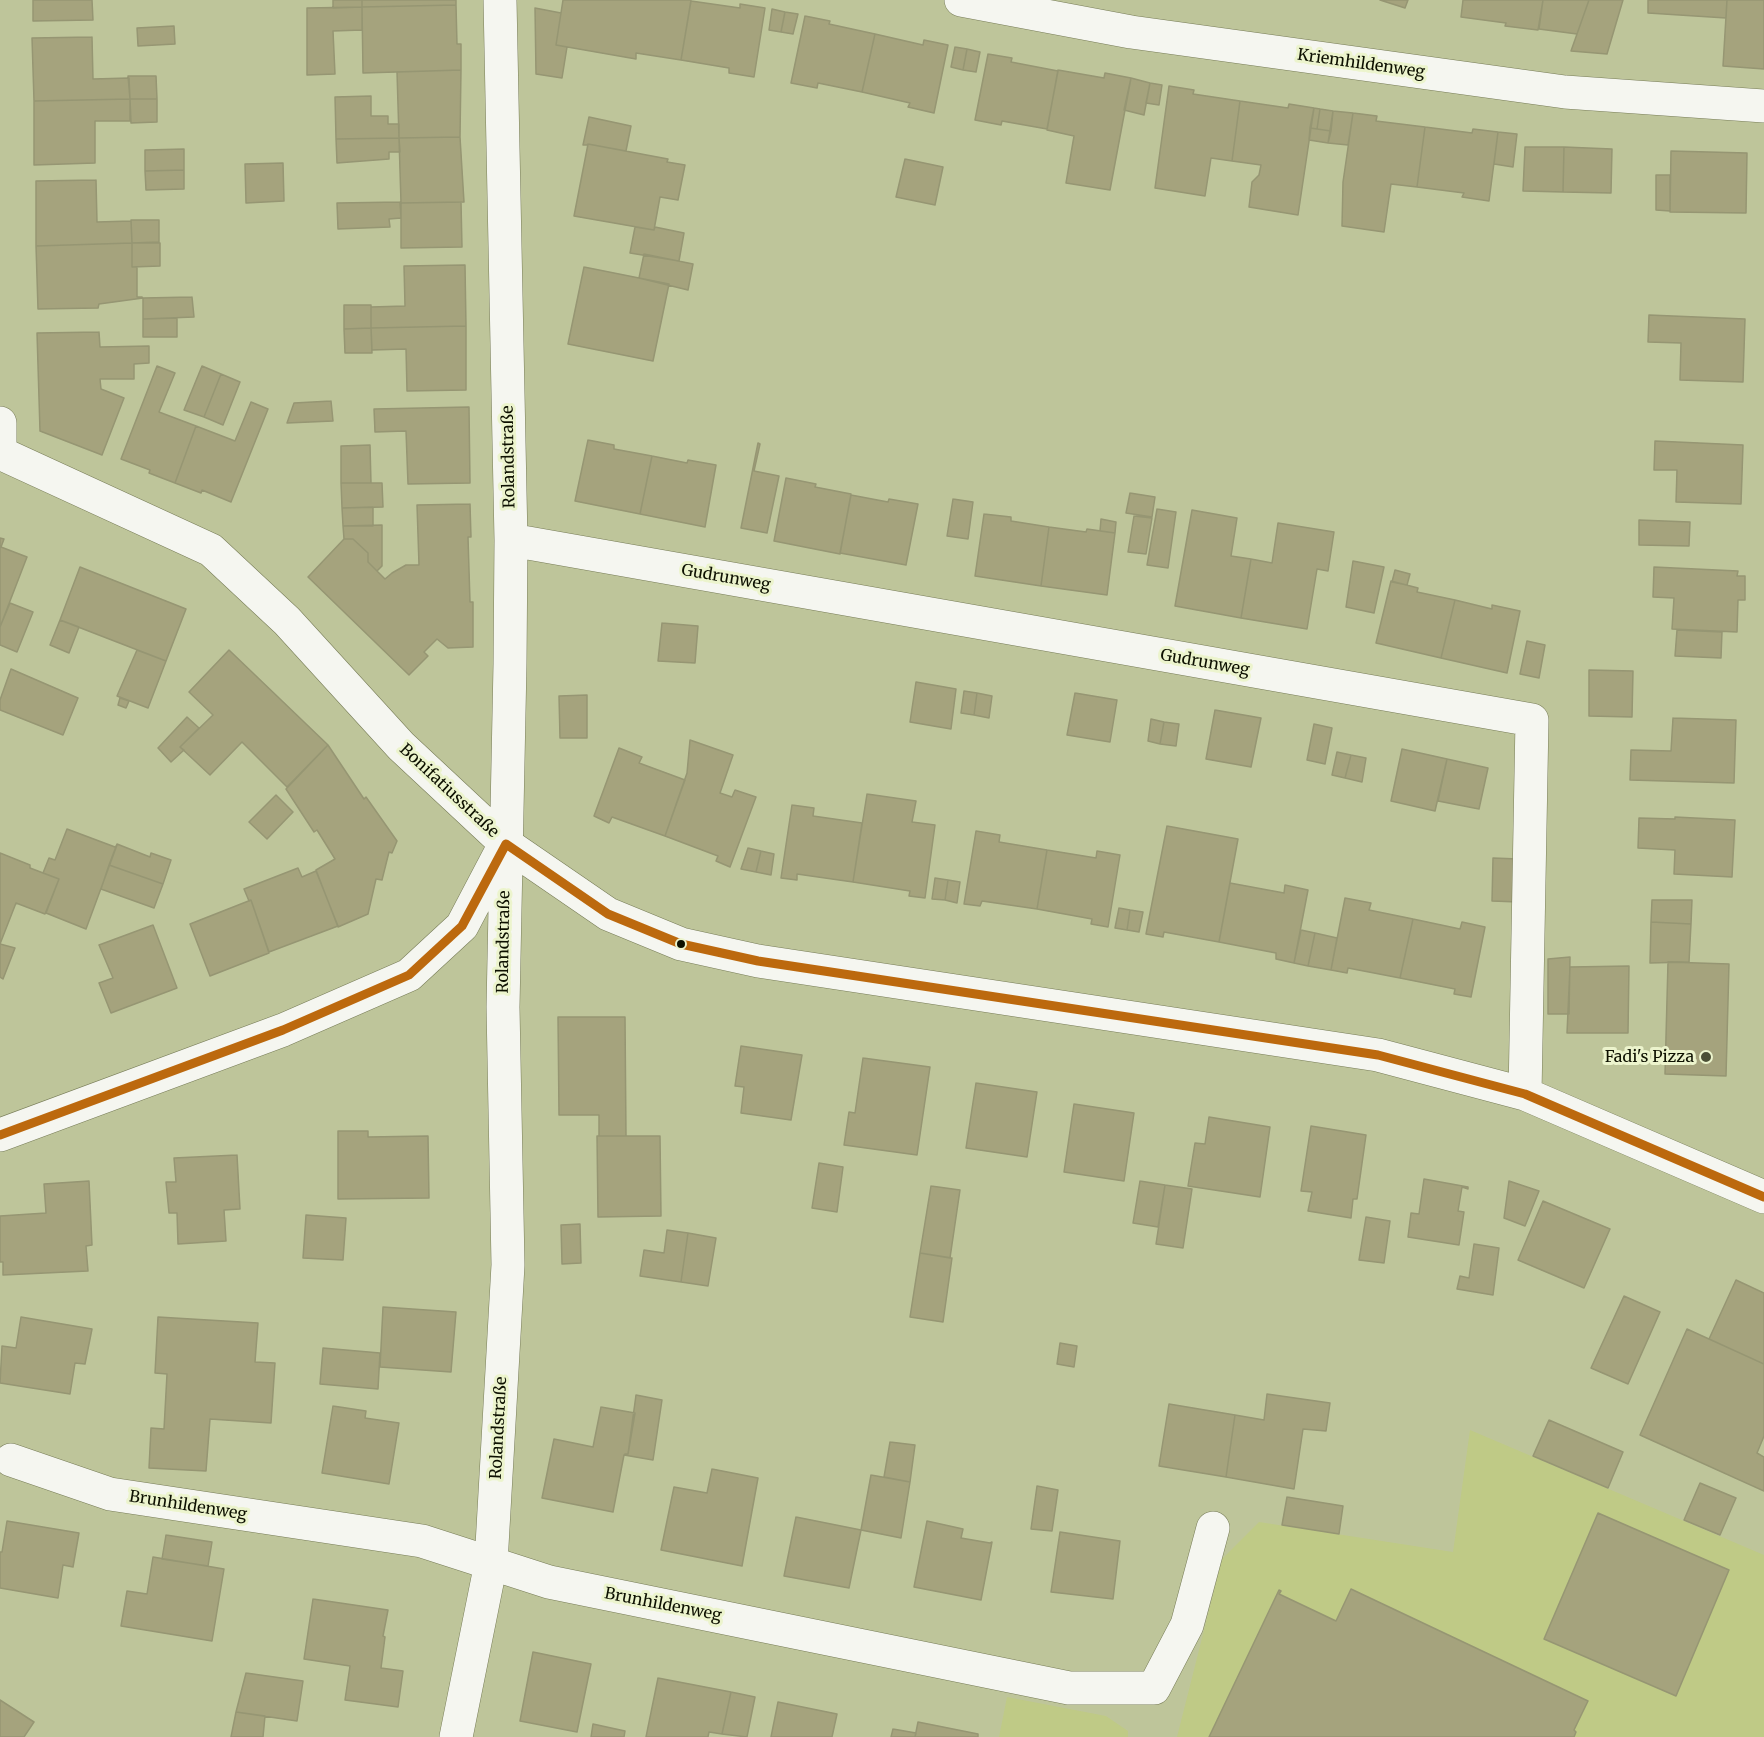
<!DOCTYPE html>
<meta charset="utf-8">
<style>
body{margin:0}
canvas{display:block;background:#bec59a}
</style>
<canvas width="1764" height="1737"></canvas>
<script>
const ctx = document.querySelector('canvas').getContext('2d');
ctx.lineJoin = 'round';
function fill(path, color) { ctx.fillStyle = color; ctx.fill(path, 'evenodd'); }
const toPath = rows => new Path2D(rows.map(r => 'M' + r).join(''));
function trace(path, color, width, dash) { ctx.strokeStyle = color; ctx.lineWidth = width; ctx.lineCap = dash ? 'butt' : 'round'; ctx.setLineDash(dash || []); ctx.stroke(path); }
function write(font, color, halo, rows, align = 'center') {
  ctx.font = font + ' Merriweather,serif'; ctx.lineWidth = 6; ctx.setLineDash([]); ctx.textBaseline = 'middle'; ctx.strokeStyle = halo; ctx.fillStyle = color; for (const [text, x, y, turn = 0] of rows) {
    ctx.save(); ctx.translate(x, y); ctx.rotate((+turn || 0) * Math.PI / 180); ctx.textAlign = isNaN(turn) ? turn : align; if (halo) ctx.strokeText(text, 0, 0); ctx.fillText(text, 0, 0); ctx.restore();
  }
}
fill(toPath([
 [1470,1430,1764,1555,1764,1737,1177,1737,1222,1559,1259,1522,1453,1552],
 [1007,1697,1106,1716,1128,1731,1128,1737,999,1737]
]), '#bfca86');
const building = toPath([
 [33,0,92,0,93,20,33,21,33,0],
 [333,0,362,0,362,7,333,8,333,0],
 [362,0,456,0,456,5,362,7,362,0],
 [563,0,691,0,681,60,636,53,636,59,556,45,563,0],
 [1380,0,1408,0,1405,8,1380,0],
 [1463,0,1543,0,1538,30,1505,26,1506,23,1461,17,1463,0],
 [1543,0,1589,0,1577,34,1539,29,1543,0],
 [1589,0,1623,0,1607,54,1571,51,1589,0],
 [1648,0,1727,0,1726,18,1648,13,1648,0],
 [1727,0,1764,0,1764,69,1723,66,1727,0],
 [691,1,740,8,740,4,765,8,754,77,729,73,729,68,681,60,691,1],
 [456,5,457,44,461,44,461,70,363,73,362,7,456,5],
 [362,7,362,30,333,31,335,74,307,75,307,8,362,7],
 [535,8,561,13,556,45,567,47,562,78,536,74,535,8],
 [772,9,785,12,781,32,769,30,772,9],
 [785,12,798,14,793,34,781,32,785,12],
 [805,16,830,21,829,24,875,34,862,92,818,83,817,88,791,83,805,16],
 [174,26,175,44,138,46,137,28,174,26],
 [875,34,923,45,924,40,948,45,934,113,908,107,910,103,862,92,875,34],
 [92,37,93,79,129,78,130,99,34,101,32,38,92,37],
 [955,47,967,49,963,70,951,67,955,47],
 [967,49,980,52,976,72,963,70,967,49],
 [988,54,1012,58,1011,62,1058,71,1047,129,1002,121,1001,125,975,120,988,54],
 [461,70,460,137,399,138,397,72,461,70],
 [1058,70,1104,78,1105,73,1131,78,1110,190,1066,183,1074,136,1047,130,1058,70],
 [128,76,156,76,157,99,130,99,128,76],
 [1131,78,1150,83,1144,115,1124,110,1131,78],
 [1150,83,1162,85,1159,105,1146,103,1150,83],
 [1169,86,1194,90,1193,94,1240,101,1232,161,1211,158,1205,196,1155,188,1169,86],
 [371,96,371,116,388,116,388,124,399,124,399,138,336,139,335,97,371,96],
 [130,99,157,99,157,122,131,123,130,99],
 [130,99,130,121,95,121,95,163,34,165,34,101,130,99],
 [1240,101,1288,108,1289,104,1314,108,1298,215,1249,207,1252,182,1259,175,1261,165,1232,161,1240,101],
 [1314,108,1320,109,1317,129,1310,128,1314,108],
 [1320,109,1333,111,1331,131,1317,129,1320,109],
 [1333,111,1353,113,1348,145,1328,143,1333,111],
 [1353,113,1377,116,1376,121,1425,127,1417,187,1391,184,1384,232,1342,226,1343,182,1353,113],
 [589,117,631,126,626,151,588,144,587,145,583,145,589,117],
 [1425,127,1472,133,1473,129,1498,132,1489,201,1462,197,1464,193,1417,187,1425,127],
 [1310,128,1331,131,1328,143,1309,140,1310,128],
 [1498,132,1517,134,1513,167,1494,164,1498,132],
 [460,137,464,202,401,203,399,138,460,137],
 [399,138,400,152,389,152,389,159,337,163,336,139,399,138],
 [588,144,668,159,667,162,685,165,678,200,660,197,654,230,574,216,588,144],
 [1525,147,1564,147,1563,192,1523,191,1525,147],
 [1564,147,1612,149,1611,193,1563,192,1564,147],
 [184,149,184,170,145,171,145,150,184,149],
 [1671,151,1747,153,1746,213,1670,212,1671,151],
 [905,159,943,167,935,205,896,197,905,159],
 [283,163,284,201,246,203,245,164,283,163],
 [184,170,184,189,146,190,145,171,184,170],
 [1656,175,1670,175,1670,211,1656,210,1656,175],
 [96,180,97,222,131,221,132,243,36,246,36,181,96,180],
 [400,202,401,218,389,219,390,227,338,229,337,203,400,202],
 [461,202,462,247,401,248,401,203,461,202],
 [131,220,159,220,159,242,132,243,131,220],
 [635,227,654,230,655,227,684,233,679,261,630,253,635,227],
 [132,243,132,267,137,267,137,297,142,297,143,298,99,304,98,308,38,309,36,246,132,243],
 [132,243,160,243,160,266,132,267,132,243],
 [644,254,693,264,688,290,639,278,644,254],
 [465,265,466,326,371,328,371,307,405,306,404,266,465,265],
 [584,267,669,284,653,361,568,344,584,267],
 [192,297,194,317,143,319,143,298,192,297],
 [344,305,371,305,371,328,344,329,344,305],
 [1649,315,1745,319,1743,382,1680,380,1681,343,1648,342,1649,315],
 [177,318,177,337,143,337,143,319,177,318],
 [466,326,466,390,407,391,406,349,372,350,371,328,466,326],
 [371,328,372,353,345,353,344,329,371,328],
 [99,332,100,347,149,346,149,363,134,364,134,379,100,379,101,389,124,398,102,455,40,431,37,333,99,332],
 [157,366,175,373,159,412,196,426,175,483,149,473,150,470,121,459,157,366],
 [202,366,221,374,204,417,184,410,202,366],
 [221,374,240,382,223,425,204,417,221,374],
 [331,401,333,421,287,423,294,403,331,401],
 [251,402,268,409,231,502,202,490,201,493,175,483,196,426,235,441,251,402],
 [469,407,470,483,408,484,406,431,375,432,374,409,469,407],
 [588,440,614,445,614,449,652,456,640,514,575,501,588,440],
 [1655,441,1743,445,1741,504,1676,502,1677,470,1654,470,1655,441],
 [758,443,760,444,754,471,779,476,767,533,741,528,758,443],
 [370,445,371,483,341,483,341,446,370,445],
 [652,456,687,463,688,460,716,465,705,527,640,514,652,456],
 [786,478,816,484,815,487,851,494,840,554,774,541,786,478],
 [341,483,382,483,383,507,342,508,341,483],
 [1130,493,1155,497,1152,517,1126,513,1130,493],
 [851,495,888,502,889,499,918,504,906,565,840,553,851,495],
 [953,499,973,502,968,539,947,536,953,499],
 [470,504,471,537,468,537,470,602,473,602,473,647,448,648,437,639,424,652,428,656,409,675,308,577,344,539,353,539,368,553,368,562,385,579,392,573,406,565,419,565,417,505,470,504],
 [373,507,373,526,343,526,342,508,373,507],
 [1157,509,1176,512,1168,568,1147,565,1157,509],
 [1192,510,1237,518,1231,556,1251,559,1241,618,1175,606,1192,510],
 [984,514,1011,517,1011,521,1049,527,1041,586,975,576,984,514],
 [1134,516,1152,518,1146,554,1128,552,1134,516],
 [1101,519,1116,522,1115,533,1100,531,1101,519],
 [1639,520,1690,522,1689,546,1639,545,1639,520],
 [1278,523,1334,532,1328,571,1317,569,1307,629,1241,618,1251,559,1272,563,1278,523],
 [382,525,382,566,377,571,368,562,368,553,353,539,344,539,343,526,382,525],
 [1049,527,1086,532,1087,529,1115,533,1107,595,1041,586,1049,527],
 [0,538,4,539,1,547,27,557,0,627,0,538],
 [1353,561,1384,567,1374,613,1346,607,1353,561],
 [80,567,186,609,166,661,60,620,80,567],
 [1654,567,1738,571,1737,576,1745,576,1745,600,1738,600,1737,632,1672,629,1674,598,1653,597,1654,567],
 [1395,570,1410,574,1407,585,1392,582,1395,570],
 [1391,581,1418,588,1417,592,1455,600,1441,658,1376,643,1391,581],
 [1455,600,1492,609,1492,605,1520,611,1507,673,1441,658,1455,600],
 [10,603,33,612,17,652,0,645,0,627,10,603],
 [60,620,79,627,69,653,50,645,60,620],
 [662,623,698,626,695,663,658,661,662,623],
 [1677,630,1722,632,1721,658,1675,656,1677,630],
 [1527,641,1545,645,1539,678,1520,674,1527,641],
 [137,650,166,661,148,708,117,696,137,650],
 [229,650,328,745,287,787,242,742,210,775,180,747,213,715,189,692,229,650],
 [11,669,78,698,63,735,0,710,0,700,11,669],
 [1589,670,1633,671,1632,717,1589,716,1589,670],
 [916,682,956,689,951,729,910,722,916,682],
 [964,691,977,693,974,715,961,713,964,691],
 [977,693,992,696,989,718,974,715,977,693],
 [1075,693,1117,700,1110,742,1067,735,1075,693],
 [587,695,587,738,560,738,559,696,587,695],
 [120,698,129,701,126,708,118,705,120,698],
 [1215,710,1261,718,1251,767,1206,759,1215,710],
 [187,717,199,728,180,747,184,750,171,762,158,748,187,717],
 [1673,718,1736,720,1734,783,1630,780,1631,750,1671,751,1673,718],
 [1151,719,1164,722,1160,744,1148,741,1151,719],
 [1164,722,1179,724,1176,746,1160,744,1164,722],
 [1314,724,1332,728,1325,764,1307,760,1314,724],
 [690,740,733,755,720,793,732,797,735,790,756,797,730,867,716,861,718,856,665,836,687,773,690,740],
 [328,745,364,799,366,797,397,841,392,853,389,852,382,880,376,879,368,914,338,927,316,870,335,859,317,830,314,832,286,789,328,745],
 [619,748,642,757,639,763,685,780,665,836,612,817,609,823,594,816,619,748],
 [1402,749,1447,759,1435,811,1391,801,1402,749],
 [1337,752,1351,755,1345,778,1332,775,1337,752],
 [1351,755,1366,758,1362,782,1345,778,1351,755],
 [1447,759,1488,768,1479,809,1438,801,1447,759],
 [867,794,916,801,912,822,935,825,925,898,909,896,910,891,853,882,867,794],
 [276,795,293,812,267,839,249,822,276,795],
 [792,805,814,808,813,816,862,823,853,882,797,874,797,880,781,878,792,805],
 [1675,817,1735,820,1732,877,1674,874,1675,850,1638,848,1639,818,1675,819,1675,817],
 [1167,826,1238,839,1219,942,1164,932,1163,937,1146,934,1167,826],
 [67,829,115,847,117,845,86,929,46,913,59,879,43,873,49,858,55,860,67,829],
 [976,831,1000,835,999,842,1047,850,1037,909,982,901,980,906,964,904,976,831],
 [117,844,150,857,151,853,171,860,163,884,109,865,117,844],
 [748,848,761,851,756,872,741,869,748,848],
 [1047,850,1096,858,1097,851,1120,855,1108,927,1091,924,1092,919,1037,909,1047,850],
 [761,851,774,854,771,875,756,872,761,851],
 [0,853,30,865,30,868,59,879,45,914,16,903,0,944,15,948,3,979,0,977,0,853],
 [1493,858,1519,859,1518,902,1492,901,1493,858],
 [109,865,163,884,154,908,101,889,109,865],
 [298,868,302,877,316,871,338,926,269,952,251,900,249,901,244,889,298,868],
 [935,878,948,880,945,900,932,899,935,878],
 [948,880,960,882,957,903,945,900,948,880],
 [1230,883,1284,893,1285,885,1308,890,1294,963,1276,959,1276,953,1219,942,1230,883],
 [1345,898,1371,903,1369,910,1413,919,1400,978,1348,968,1347,973,1331,970,1345,898],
 [251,900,269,953,210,976,190,924,251,900],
 [1652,900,1692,900,1691,924,1651,922,1652,900],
 [1119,908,1130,910,1127,930,1115,928,1119,908],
 [1130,910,1143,912,1139,932,1127,930,1130,910],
 [1413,919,1460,929,1462,922,1485,927,1471,997,1454,994,1455,989,1400,978,1413,919],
 [1651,922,1691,924,1689,962,1650,963,1651,922],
 [153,925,177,988,111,1013,99,983,113,978,99,945,153,925],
 [1301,930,1315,933,1308,966,1294,963,1301,930],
 [1315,933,1337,938,1331,970,1308,966,1315,933],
 [1570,957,1569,1014,1548,1014,1548,959,1570,957],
 [1668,962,1729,964,1726,1076,1665,1074,1668,962],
 [1629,966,1628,1033,1567,1033,1570,967,1629,966],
 [558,1017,625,1017,626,1136,599,1136,599,1115,559,1115,558,1017],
 [741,1046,802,1055,791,1120,741,1113,744,1087,735,1086,741,1046],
 [863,1058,930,1067,917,1155,844,1145,849,1112,855,1113,863,1058],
 [976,1083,1037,1092,1027,1157,966,1148,976,1083],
 [1074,1104,1134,1113,1124,1181,1064,1172,1074,1104],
 [1209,1117,1270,1127,1260,1197,1188,1186,1195,1143,1205,1144,1209,1117],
 [1311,1126,1366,1135,1357,1199,1353,1199,1351,1218,1308,1211,1312,1192,1301,1191,1311,1126],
 [338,1131,368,1131,368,1137,428,1136,429,1198,338,1199,338,1131],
 [597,1136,660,1136,661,1216,598,1217,597,1136],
 [237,1155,240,1209,224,1210,226,1241,178,1244,177,1213,169,1213,166,1182,176,1182,174,1158,237,1155],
 [819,1163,843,1167,837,1212,812,1208,819,1163],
 [1424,1179,1468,1187,1468,1189,1462,1187,1458,1211,1464,1212,1459,1245,1408,1237,1411,1213,1419,1214,1424,1179],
 [89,1181,92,1245,86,1246,88,1271,3,1275,3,1262,0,1262,0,1216,46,1213,44,1184,89,1181],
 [1140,1181,1165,1185,1158,1227,1133,1223,1140,1181],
 [1509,1181,1539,1191,1525,1226,1504,1218,1509,1181],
 [1165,1185,1192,1189,1183,1248,1156,1244,1165,1185],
 [931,1186,960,1190,950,1258,920,1253,931,1186],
 [1543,1201,1610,1229,1584,1288,1518,1260,1543,1201],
 [306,1215,346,1218,343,1260,303,1258,306,1215],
 [1366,1217,1390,1221,1384,1263,1359,1260,1366,1217],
 [580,1224,581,1263,562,1264,561,1225,580,1224],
 [667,1230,688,1233,681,1282,640,1276,644,1250,664,1253,667,1230],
 [688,1233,716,1238,708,1286,681,1282,688,1233],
 [1474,1244,1499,1248,1493,1295,1457,1289,1460,1276,1469,1278,1474,1244],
 [920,1253,952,1258,943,1322,910,1317,920,1253],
 [1736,1280,1764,1293,1764,1364,1709,1339,1736,1280],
 [1624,1296,1660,1312,1628,1384,1591,1368,1624,1296],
 [383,1307,456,1312,451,1372,380,1367,383,1307],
 [21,1317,92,1329,85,1364,75,1363,70,1394,0,1383,2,1346,16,1348,21,1317],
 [158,1317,258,1323,255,1362,275,1363,271,1423,210,1419,206,1471,149,1468,151,1428,164,1429,167,1374,155,1373,158,1317],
 [1687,1329,1764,1364,1764,1436,1757,1453,1764,1457,1764,1491,1640,1435,1687,1329],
 [1060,1343,1077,1346,1074,1367,1057,1364,1060,1343],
 [323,1348,380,1353,378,1389,320,1384,323,1348],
 [1267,1394,1330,1403,1326,1431,1303,1429,1294,1489,1226,1477,1235,1415,1264,1420,1267,1394],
 [636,1395,662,1400,653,1460,624,1455,625,1454,628,1454,636,1395],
 [1169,1404,1235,1415,1226,1477,1159,1466,1169,1404],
 [333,1406,366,1411,365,1418,399,1423,389,1484,322,1473,333,1406],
 [601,1407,635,1413,628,1454,625,1454,624,1455,613,1512,542,1498,554,1439,593,1447,601,1407],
 [1549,1420,1623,1452,1608,1488,1533,1456,1549,1420],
 [890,1442,915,1445,910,1482,884,1477,890,1442],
 [712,1469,758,1478,742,1566,661,1550,674,1487,707,1493,712,1469],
 [871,1475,910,1482,901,1538,861,1530,871,1475],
 [1700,1483,1736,1498,1720,1535,1684,1520,1700,1483],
 [1037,1486,1058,1490,1052,1531,1031,1529,1037,1486],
 [1287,1497,1343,1506,1339,1534,1282,1525,1287,1497],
 [1598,1513,1729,1570,1676,1696,1544,1639,1598,1513],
 [796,1517,861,1530,849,1588,784,1576,796,1517],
 [7,1521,79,1533,73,1567,63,1565,58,1598,0,1588,0,1552,2,1552,7,1521],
 [927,1521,963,1529,961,1538,990,1543,992,1542,981,1600,914,1587,927,1521],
 [1060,1532,1120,1541,1113,1599,1051,1592,1060,1532],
 [166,1535,212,1542,208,1566,162,1559,166,1535],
 [153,1557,224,1569,212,1641,121,1626,127,1591,147,1594,153,1557],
 [1351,1589,1588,1701,1574,1730,1576,1732,1574,1737,1209,1737,1279,1590,1281,1591,1279,1594,1336,1621,1351,1589],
 [313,1599,388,1610,383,1636,385,1637,381,1668,403,1671,398,1707,345,1700,350,1666,304,1659,313,1599],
 [533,1652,591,1664,577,1732,520,1721,533,1652],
 [246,1673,303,1681,297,1721,236,1712,246,1673],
 [658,1678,731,1692,722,1734,709,1732,708,1737,646,1737,658,1678],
 [731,1692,755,1697,747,1737,722,1734,731,1692],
 [0,1700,34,1722,24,1737,0,1737,0,1700],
 [778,1702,837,1714,832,1737,771,1737,778,1702],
 [236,1712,265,1716,263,1737,231,1737,236,1712],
 [918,1722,978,1734,978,1737,915,1737,918,1722],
 [593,1724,625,1731,624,1737,591,1737,593,1724],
 [893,1729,916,1733,915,1737,891,1737,893,1729]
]);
fill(building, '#a5a37d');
trace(building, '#969673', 1.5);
const minor = toPath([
 [961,0,1131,32,1565,92,1764,106],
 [0,423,0,453],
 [0,453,211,550,287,621,401,746,506,844,608,914,681,944,758,961,1378,1055,1525,1094,1764,1197],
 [511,540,1532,720,1525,1094],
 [0,1135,283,1030,409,975,462,926,503,848],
 [11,1460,110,1494,422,1541,549,1582,1069,1688,1154,1688,1187,1625,1213,1528],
 [456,1737,491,1563,508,1265,503,1007,510,664,511,540,500,0]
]);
trace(minor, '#777c57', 34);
trace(minor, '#f5f6f0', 33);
trace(toPath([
 [506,844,608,914,681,944,758,961,1378,1055,1525,1094,1764,1197],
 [0,1135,283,1030,409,975,462,926,506,844]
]), '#bc690e', 9);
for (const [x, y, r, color] of [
 [681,944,5,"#0d1000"],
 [1706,1057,6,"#4b4f36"]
]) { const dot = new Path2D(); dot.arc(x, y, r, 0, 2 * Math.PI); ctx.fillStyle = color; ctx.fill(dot); trace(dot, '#ecf4cd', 2); }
write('16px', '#0d1000', '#ecf4cd', [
 ["Kriemhildenweg",1361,64,8],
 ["Rolandstraße",509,457,-91],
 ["Gudrunweg",726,578,10],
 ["Gudrunweg",1205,663,10],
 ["Bonifatiusstraße",449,791,43],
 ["Rolandstraße",504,942,-89],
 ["Rolandstraße",499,1428,-87],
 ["Brunhildenweg",188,1506,9],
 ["Brunhildenweg",663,1605,11]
]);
write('16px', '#0d1000', '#ecf4cd', [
 ["Fadi's Pizza",1694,1057]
], 'right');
</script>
